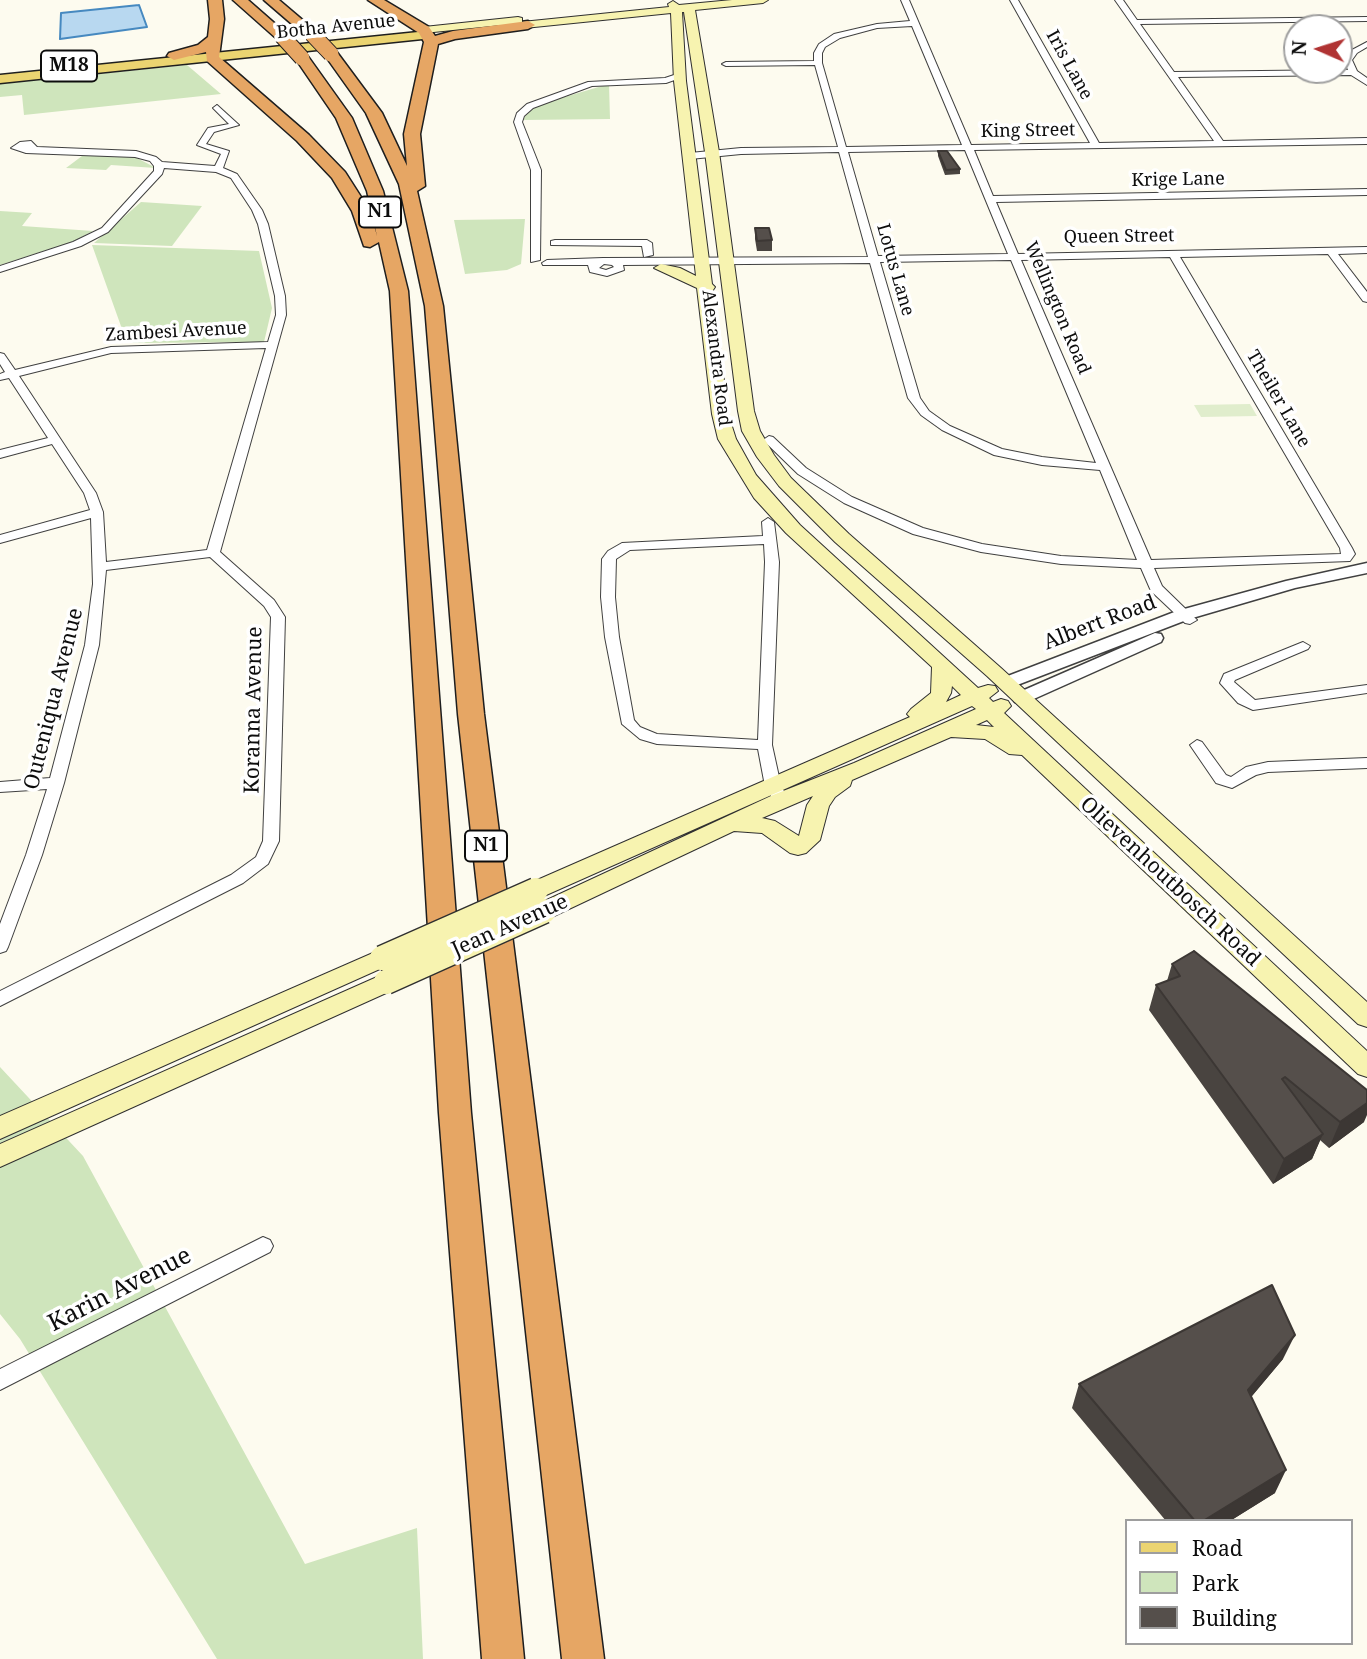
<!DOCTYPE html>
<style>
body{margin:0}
#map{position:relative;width:1367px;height:1659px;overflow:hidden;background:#fdfbef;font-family:"Noto Serif",serif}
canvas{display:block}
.legend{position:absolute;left:1125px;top:1519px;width:228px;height:126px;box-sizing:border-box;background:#fff;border:2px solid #9e9e9e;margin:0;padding:9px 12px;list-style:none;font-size:21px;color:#0d0d0d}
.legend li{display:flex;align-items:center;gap:14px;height:35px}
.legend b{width:35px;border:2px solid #9e9e9e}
.north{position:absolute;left:1283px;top:14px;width:70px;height:70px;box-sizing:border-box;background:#fff;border:2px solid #9e9e9e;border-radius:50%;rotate:273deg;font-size:19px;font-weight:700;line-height:28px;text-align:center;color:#0d0d0d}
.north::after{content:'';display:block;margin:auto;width:24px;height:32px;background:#b03333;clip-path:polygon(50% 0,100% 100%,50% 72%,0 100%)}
</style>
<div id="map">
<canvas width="1367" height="1659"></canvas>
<ul class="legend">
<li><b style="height:9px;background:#ebd471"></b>Road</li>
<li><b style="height:19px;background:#cfe5bc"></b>Park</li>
<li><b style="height:19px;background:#554f4b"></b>Building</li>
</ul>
<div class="north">N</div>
</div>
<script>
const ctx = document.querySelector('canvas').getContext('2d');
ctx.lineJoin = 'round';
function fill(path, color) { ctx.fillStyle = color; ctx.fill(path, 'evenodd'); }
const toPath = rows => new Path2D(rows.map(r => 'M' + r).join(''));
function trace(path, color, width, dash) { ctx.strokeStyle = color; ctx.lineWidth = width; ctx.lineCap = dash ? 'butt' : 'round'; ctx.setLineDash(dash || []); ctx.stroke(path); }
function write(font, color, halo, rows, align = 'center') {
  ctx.font = font + ' "Noto Serif",serif'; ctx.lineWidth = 7; ctx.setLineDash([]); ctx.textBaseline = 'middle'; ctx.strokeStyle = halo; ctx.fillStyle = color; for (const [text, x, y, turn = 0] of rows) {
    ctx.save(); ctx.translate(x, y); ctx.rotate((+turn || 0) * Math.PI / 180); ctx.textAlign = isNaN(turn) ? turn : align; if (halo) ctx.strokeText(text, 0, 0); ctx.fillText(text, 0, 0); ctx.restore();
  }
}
fill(toPath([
 [187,65,221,94,24,115,22,95,0,97,0,84],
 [609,84,610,119,523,120,529,109,537,105],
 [86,153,135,157,156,168,111,165,106,170,66,168],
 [141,202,202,206,172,246,94,243],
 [0,211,32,213,22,226,93,231,72,242,0,265],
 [525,219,521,264,507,270,465,274,454,220],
 [92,245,259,251,272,308,264,342,127,343],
 [0,1067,83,1156,305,1564,417,1528,423,1659,217,1659,20,1339,0,1314]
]), '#cfe5bc');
fill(toPath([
 [1250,404,1257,416,1201,417,1194,405]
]), '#e0edcc');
const water = toPath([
 [139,5,147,27,60,39,61,13,139,5]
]);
fill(water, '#b8d8f0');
trace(water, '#4689c0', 2);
const minor = toPath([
 [901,0,909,0,971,145,1090,143,1010,0,1018,0,1099,143,1214,141,1115,0,1123,0,1137,20,1367,17,1367,21,1140,24,1174,72,1348,70,1344,60,1350,51,1367,42,1367,47,1357,53,1352,60,1357,71,1367,78,1367,85,1351,75,1178,77,1223,141,1367,138,1367,144,974,150,993,196,1367,189,1367,195,996,202,1018,254,1367,247,1367,253,1338,254,1367,292,1367,302,1363,301,1328,254,1180,257,1352,548,1355,554,1350,561,1154,568,1162,586,1197,620,1190,624,1185,623,1151,591,1141,568,1061,564,981,552,913,534,844,503,798,474,763,440,769,436,773,437,806,468,852,497,923,528,982,544,1061,556,1137,560,1100,470,1042,465,994,455,942,430,921,415,908,398,870,263,623,265,624,270,607,276,590,272,588,265,543,265,542,263,547,260,603,258,868,257,839,152,741,154,690,159,685,156,690,153,741,148,838,147,815,65,726,66,722,64,726,62,814,61,814,53,819,44,834,34,877,24,910,21,901,0],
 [912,26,962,145,846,147,822,63,822,53,825,47,840,38,877,28,912,26],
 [965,150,1008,254,878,256,848,152,965,150],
 [1170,257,1340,548,1341,554,1151,560,1021,260,1170,257],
 [1011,260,1096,463,1042,457,1002,449,950,426,929,411,920,398,880,262,1011,260],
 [604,264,612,265,614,267,606,270,599,268,604,264],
 [680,73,683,73,683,77,666,83,592,86,533,108,524,116,522,122,541,170,540,260,531,262,531,170,514,122,517,113,527,104,588,82,665,78,680,73],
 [217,105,239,125,214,132,206,144,229,151,223,168,237,174,262,210,268,224,285,296,286,315,220,552,274,600,285,617,279,841,268,864,243,883,0,1006,0,991,231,875,256,857,263,841,271,617,264,606,210,557,106,570,99,645,64,783,42,855,8,947,6,951,0,953,0,924,26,855,47,789,0,792,0,782,50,778,85,645,93,584,91,518,0,543,0,535,90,510,84,493,52,444,0,458,0,450,48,438,9,378,0,380,0,374,5,372,0,364,0,353,4,354,15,370,111,347,268,342,276,315,275,296,258,224,252,210,231,178,216,172,164,168,162,174,108,232,81,246,0,272,0,266,73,242,102,228,154,171,154,166,150,161,135,157,26,153,11,148,20,142,31,141,37,147,136,151,156,157,162,162,215,166,221,154,197,145,208,128,229,124,213,108,217,105],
 [266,348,207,550,106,562,103,512,96,493,19,376,111,353,266,348],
 [555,240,647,240,652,243,653,255,644,257,642,246,551,245,551,241,555,240],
 [768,518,774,522,779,562,772,745,781,786,789,800,781,805,776,804,765,786,758,749,657,744,640,739,622,724,605,637,601,597,602,559,608,551,622,543,763,536,762,522,768,518],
 [764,544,765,562,758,740,657,734,640,727,634,720,619,637,615,597,616,559,630,550,764,544],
 [1303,642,1310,646,1308,649,1235,680,1234,682,1255,700,1367,685,1367,693,1253,710,1238,703,1220,683,1224,674,1303,642],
 [1197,740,1202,742,1226,775,1231,777,1246,767,1268,762,1367,758,1367,768,1268,772,1256,775,1232,788,1216,783,1190,745,1197,740],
 [263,1237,270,1240,273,1246,270,1252,0,1390,0,1369,263,1237]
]);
const tertiary = toPath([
 [1367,563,1367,573,1295,588,1189,619,1012,687,1006,688,997,683,1000,679,1177,611,1286,581,1367,563],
 [1155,633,1161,634,1163,638,1161,642,1027,702,1015,702,1012,698,1015,694,1155,633]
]);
const secondary = toPath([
 [732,0,768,0,763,3,695,10,719,152,754,411,760,431,774,455,791,478,849,534,1001,668,1367,1002,1367,1027,1358,1024,987,676,835,542,779,486,757,457,742,431,738,411,705,152,684,12,682,12,686,81,712,284,715,287,713,290,728,414,736,439,756,475,800,525,978,688,988,685,995,686,998,691,989,698,993,702,1001,699,1008,701,1011,706,1004,713,1367,1051,1367,1077,1358,1074,1022,755,1009,754,985,739,951,737,852,780,850,786,835,797,829,806,820,840,806,853,798,855,790,853,762,833,734,831,552,917,544,920,536,917,532,911,536,905,773,795,854,763,976,709,972,706,544,896,536,898,528,896,524,890,528,884,910,717,907,714,911,709,931,693,932,667,786,533,754,498,718,439,712,414,697,288,654,268,661,264,680,268,696,276,674,81,671,13,505,30,501,29,501,25,424,33,418,30,424,27,518,17,522,18,522,22,669,7,668,4,673,1,679,5,732,0],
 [952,686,961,695,946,702,951,693,952,686],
 [987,720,994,727,976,725,987,720],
 [813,796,807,805,799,836,775,821,762,818,813,796],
 [382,949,391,952,394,958,391,964,0,1139,0,1116,382,949],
 [386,973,395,975,398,982,395,989,0,1167,0,1144,386,973]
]);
const primary = toPath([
 [428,31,434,35,432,38,0,83,0,75,428,31]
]);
const motorway = toPath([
 [208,0,222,0,224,19,219,57,309,135,345,172,370,211,377,236,367,191,336,118,295,58,297,55,307,55,352,118,383,191,408,291,471,1113,524,1659,482,1659,439,1113,390,291,379,242,370,247,364,246,352,211,332,178,297,141,207,61,206,52,174,60,167,56,169,53,198,45,208,37,210,19,208,0],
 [233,0,248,0,289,36,282,40,277,39,233,0],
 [264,0,279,0,319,34,312,38,307,37,264,0],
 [368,0,384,0,429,27,435,36,453,31,528,21,535,25,528,29,455,39,438,44,420,134,425,186,417,191,443,306,484,714,604,1659,562,1659,458,714,425,306,399,184,366,113,324,54,326,51,336,51,382,113,407,166,404,134,424,42,419,33,368,0]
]);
trace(minor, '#404040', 2);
trace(tertiary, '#404040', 3);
trace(secondary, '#2f2f2f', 2);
trace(primary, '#1e1e1e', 3);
trace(motorway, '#1e1e1e', 3);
fill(minor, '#fff');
fill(tertiary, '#fff');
fill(secondary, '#f7f3b0');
fill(primary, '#ebd471');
fill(motorway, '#e6a664');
const secondaryBridge = toPath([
 [382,958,536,890],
 [386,982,544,911]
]);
const motorwayBridge = toPath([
 [312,34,331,54],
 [282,36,302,58]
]);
trace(secondaryBridge, '#2f2f2f', 27, []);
trace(motorwayBridge, '#1e1e1e', 17, []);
trace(secondaryBridge, '#f7f3b0', 24);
trace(motorwayBridge, '#e6a664', 15);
fill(toPath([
 [938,151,960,169,960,174,945,175,938,156],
 [755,228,772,240,772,251,757,251,755,239],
 [1172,964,1364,1122,1329,1148,1320,1140,1312,1159,1273,1184,1149,1010,1156,985,1167,981],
 [1283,1359,1251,1397,1275,1493,1230,1521,1166,1521,1072,1408,1079,1384]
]), '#494440');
fill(toPath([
 [1367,1103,1367,1115,1364,1122,1329,1148,1340,1122],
 [1323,1134,1312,1159,1273,1184,1284,1159],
 [1295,1335,1283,1359,1237,1414,1248,1390],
 [1286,1470,1275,1493,1230,1521,1203,1521]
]), '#3c3734');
const building = toPath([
 [938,151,947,151,960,169,946,170,938,151],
 [755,228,769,228,772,240,757,241,755,228],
 [1194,951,1367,1090,1367,1103,1340,1122,1285,1077,1282,1079,1323,1134,1284,1159,1156,985,1180,976,1172,964,1194,951],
 [1272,1285,1295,1335,1248,1390,1286,1470,1203,1521,1195,1521,1079,1384,1272,1285]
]);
fill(building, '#554f4b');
trace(building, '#3c3734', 2);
write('18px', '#0d0d0d', '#fff', [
 ["Botha Avenue",336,27,-6],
 ["Iris Lane",1069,65,61],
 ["King Street",1028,131,-1],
 ["Krige Lane",1178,180,-1],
 ["Queen Street",1119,237,-1],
 ["Lotus Lane",895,270,74],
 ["Wellington Road",1057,308,67],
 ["Zambesi Avenue",176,332,-3],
 ["Alexandra Road",716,358,83],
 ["Theiler Lane",1278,399,60]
]);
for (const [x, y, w] of [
 [69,66,56],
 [380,212,42],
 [486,846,42]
]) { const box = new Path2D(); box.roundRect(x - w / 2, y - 15.5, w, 31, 5); ctx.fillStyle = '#fff'; ctx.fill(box); trace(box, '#0d0d0d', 2); }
write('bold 19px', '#0d0d0d', null, [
 ["M18",69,66],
 ["N1",380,212],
 ["N1",486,846]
]);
write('21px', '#0d0d0d', '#fff', [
 ["Albert Road",1100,623,-21],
 ["Outeniqua Avenue",54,699,-76],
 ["Koranna Avenue",254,710,-89],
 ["Olievenhoutbosch Road",1170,882,43],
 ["Jean Avenue",510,926,-24]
]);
write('24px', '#0d0d0d', '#fff', [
 ["Karin Avenue",120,1290,-27]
]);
</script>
